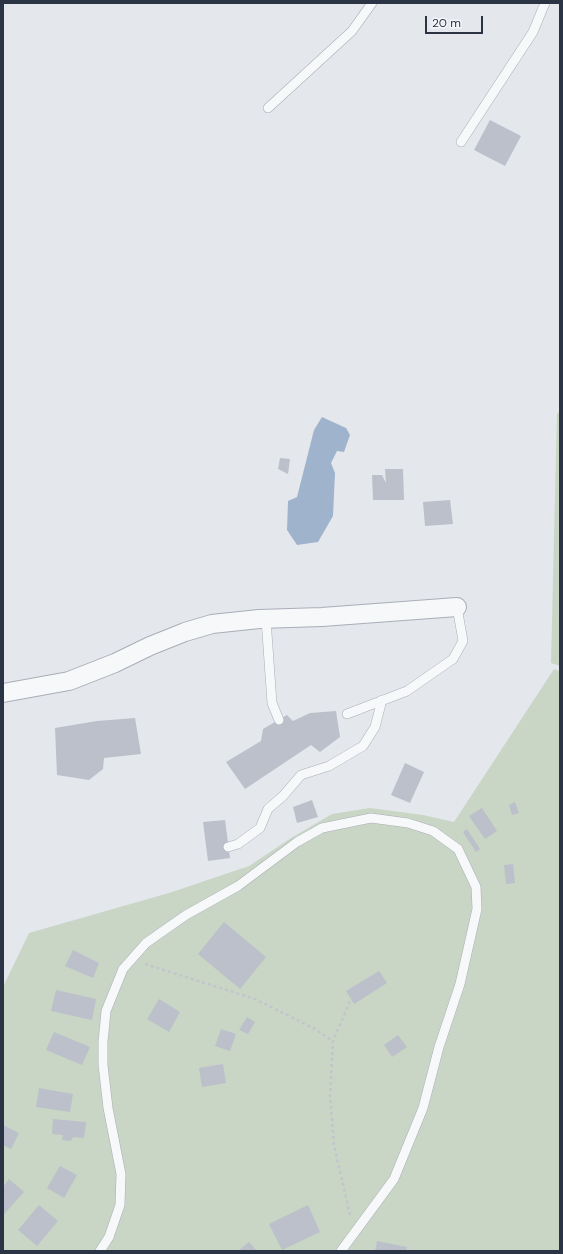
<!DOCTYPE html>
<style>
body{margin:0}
#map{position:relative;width:563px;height:1254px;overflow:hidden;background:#e4e7ec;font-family:"DM Sans",sans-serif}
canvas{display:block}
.frame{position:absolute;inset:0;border:4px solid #2b3445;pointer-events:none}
.scale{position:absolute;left:425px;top:16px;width:58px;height:18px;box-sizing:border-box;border:2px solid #2b3445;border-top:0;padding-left:5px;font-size:12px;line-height:14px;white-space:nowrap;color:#2b3445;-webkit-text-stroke:3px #f4f6f9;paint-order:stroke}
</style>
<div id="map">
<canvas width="563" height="1254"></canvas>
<div class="frame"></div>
<div class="scale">20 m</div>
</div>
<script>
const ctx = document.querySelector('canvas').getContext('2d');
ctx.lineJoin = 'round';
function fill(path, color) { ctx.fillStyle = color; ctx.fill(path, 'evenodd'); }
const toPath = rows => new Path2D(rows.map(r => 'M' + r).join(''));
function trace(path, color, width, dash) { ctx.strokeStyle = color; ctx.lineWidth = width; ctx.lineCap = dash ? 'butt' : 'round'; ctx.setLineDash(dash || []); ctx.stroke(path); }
fill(toPath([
 [560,411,560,666,551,663,557,414],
 [554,669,560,671,560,1251,3,1251,3,987,29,933,169,893,249,866,291,838,332,814,370,808,423,815,454,822]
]), '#c9d6c5');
fill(toPath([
 [322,417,346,428,350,435,344,452,337,451,331,463,335,473,333,516,318,542,297,545,287,530,288,501,297,497,314,430]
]), '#9fb4cc');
fill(toPath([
 [490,120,521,136,505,166,474,150],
 [280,458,290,459,288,474,278,469],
 [385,469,403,469,404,500,373,500,372,475,382,475,386,483],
 [450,500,453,524,425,526,423,502],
 [336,711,340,737,320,752,311,745,245,789,226,762,261,741,263,729,287,715,293,721,310,713],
 [135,718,141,754,104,758,103,769,89,780,57,775,55,728,97,721],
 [405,763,424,772,410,803,391,795],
 [312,800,318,817,297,823,293,807],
 [515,802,519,813,512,815,509,805],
 [482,808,497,831,485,839,469,816],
 [225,820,230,858,208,861,203,822],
 [467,829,480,849,476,852,463,832],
 [513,864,515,883,506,884,504,865],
 [224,922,266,957,240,989,198,954],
 [73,950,99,963,93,978,65,966],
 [379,971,387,983,354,1004,346,991],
 [56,990,96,999,92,1020,51,1011],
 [159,999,180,1012,169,1032,147,1019],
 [247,1017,255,1022,248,1034,239,1030],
 [221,1029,236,1034,230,1051,215,1046],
 [54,1032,90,1047,82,1065,46,1050],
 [398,1035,407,1047,392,1057,384,1045],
 [223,1064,226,1083,202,1087,199,1068],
 [39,1088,73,1094,70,1112,36,1107],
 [53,1119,86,1122,84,1138,73,1137,71,1141,62,1140,63,1135,52,1134],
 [3,1125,19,1133,11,1149,3,1145],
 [60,1166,77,1175,64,1198,47,1188],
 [9,1179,24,1192,4,1214,3,1213,3,1187],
 [39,1205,58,1221,37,1246,18,1230],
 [308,1205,320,1232,282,1250,269,1224],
 [377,1241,407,1247,406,1251,375,1251],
 [249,1242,256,1250,238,1251]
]), '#bbc0ca');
const lane = toPath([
 [268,108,352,31,372,3],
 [461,142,533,32,545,3],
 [266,619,272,703,279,720],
 [347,714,407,691,453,659,463,641,457,607],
 [228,847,238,844,260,828,268,809,283,796,301,775,329,766,363,746,375,727,382,700],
 [100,1251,109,1237,120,1205,121,1174,108,1108,103,1065,103,1042,106,1011,123,969,146,943,186,915,238,886,297,842,322,828,371,818,408,823,433,831,458,849,476,887,477,909,460,984,439,1047,423,1108,394,1179,341,1251]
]);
const street = toPath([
 [3,693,69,681,115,663,150,646,185,632,212,624,259,619,322,617,457,607]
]);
trace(lane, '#a9aeb7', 10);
trace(street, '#a9aeb7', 20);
trace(toPath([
 [145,964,255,999,315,1029,333,1041],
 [350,1215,334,1145,330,1095,333,1041,351,999],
 [3,1250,4,1251]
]), '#c2c5cb', 2.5, [3, 3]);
trace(lane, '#f7f8fa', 9);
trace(street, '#f7f8fa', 18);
</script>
